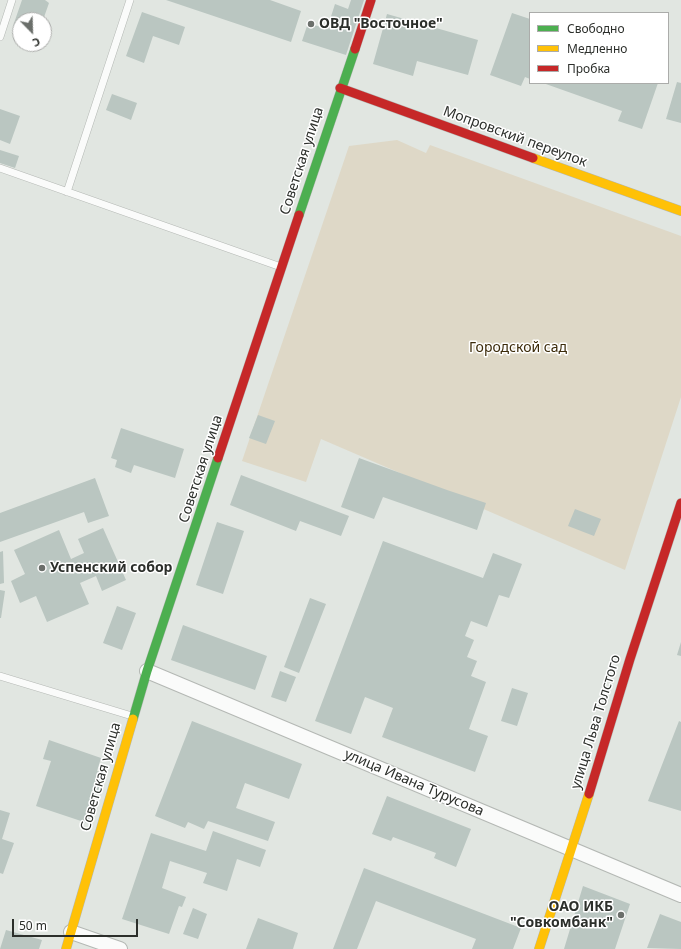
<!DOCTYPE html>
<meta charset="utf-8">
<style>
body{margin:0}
#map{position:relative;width:681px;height:949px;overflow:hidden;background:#e1e6e1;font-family:"Noto Sans",sans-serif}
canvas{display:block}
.legend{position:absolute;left:529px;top:12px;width:140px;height:72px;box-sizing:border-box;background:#fff;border:1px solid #abacaa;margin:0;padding:5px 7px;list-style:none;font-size:12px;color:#2c2f2b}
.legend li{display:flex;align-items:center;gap:8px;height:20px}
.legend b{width:20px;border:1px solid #abacaa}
.north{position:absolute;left:12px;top:12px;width:40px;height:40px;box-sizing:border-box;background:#fff;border:1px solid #abacaa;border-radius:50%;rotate:157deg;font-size:11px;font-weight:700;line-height:16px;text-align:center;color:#2c2f2b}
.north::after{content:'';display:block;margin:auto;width:14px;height:18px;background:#6b6f6b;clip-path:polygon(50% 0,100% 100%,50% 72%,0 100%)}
.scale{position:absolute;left:12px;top:919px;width:126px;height:18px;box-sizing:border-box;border:2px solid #2c2f2b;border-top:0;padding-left:5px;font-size:12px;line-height:14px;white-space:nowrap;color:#2c2f2b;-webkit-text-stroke:3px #fff;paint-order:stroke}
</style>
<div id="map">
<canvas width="681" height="949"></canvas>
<ul class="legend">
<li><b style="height:5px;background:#4caf50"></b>Свободно</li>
<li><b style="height:5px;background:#ffc107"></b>Медленно</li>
<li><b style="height:5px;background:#c62828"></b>Пробка</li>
</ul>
<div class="north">С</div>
<div class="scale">50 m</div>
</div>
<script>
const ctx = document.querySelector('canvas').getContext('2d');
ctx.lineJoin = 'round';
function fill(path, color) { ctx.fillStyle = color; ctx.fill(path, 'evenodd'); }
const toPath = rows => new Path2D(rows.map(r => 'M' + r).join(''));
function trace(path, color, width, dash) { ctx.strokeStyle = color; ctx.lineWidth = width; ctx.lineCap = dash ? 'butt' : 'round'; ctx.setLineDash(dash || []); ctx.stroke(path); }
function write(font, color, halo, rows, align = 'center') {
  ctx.font = font + ' "Noto Sans",sans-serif'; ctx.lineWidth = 3; ctx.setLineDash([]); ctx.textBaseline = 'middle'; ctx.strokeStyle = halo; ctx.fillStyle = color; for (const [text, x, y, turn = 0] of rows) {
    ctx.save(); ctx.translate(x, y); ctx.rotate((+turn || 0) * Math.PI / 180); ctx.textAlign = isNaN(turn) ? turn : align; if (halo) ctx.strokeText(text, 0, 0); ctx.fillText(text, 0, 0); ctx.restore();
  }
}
fill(toPath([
 [397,140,426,153,430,145,681,236,681,397,625,570,321,439,306,482,242,461,349,146]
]), '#ded8c7');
fill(toPath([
 [22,0,45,0,49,3,43,20,20,20,20,29,13,26],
 [166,0,270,0,301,11,291,42],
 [351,0,364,0,346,55,302,41,308,23,327,29,335,4,348,9],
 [142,12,185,27,179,45,153,36,144,63,126,56],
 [512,13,530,19,530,79,525,77,521,86,490,75],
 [387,14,478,40,468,75,417,61,413,76,373,64],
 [677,82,681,83,681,123,666,119],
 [543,83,658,83,642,129,618,121,622,111],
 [112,94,137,103,131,120,106,110],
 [0,109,20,116,10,144,0,140],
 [0,150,19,156,15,168,0,163],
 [258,415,275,421,266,444,249,438],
 [121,428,184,449,175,478,134,465,131,473,115,467,117,460,111,458],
 [359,458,447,490,486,503,477,530,383,497,374,519,341,507],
 [241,475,349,516,341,536,300,521,296,531,230,505],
 [95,478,109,516,88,523,84,512,0,542,0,513],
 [575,509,601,519,594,536,568,526],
 [217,522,244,531,223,594,196,585],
 [103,528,126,580,102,591,96,576,80,583,89,604,47,622,36,596,20,603,11,581,25,574,14,550,59,530,71,559,84,553,78,539],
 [383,541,483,578,493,553,522,564,509,598,499,595,487,627,471,621,465,636,474,640,467,657,477,661,471,676,486,682,469,729,488,736,475,772,382,737,393,708,365,697,351,734,315,721],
 [3,551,4,583,0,584,0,552],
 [0,590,5,591,1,618,0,618],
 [310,598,326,604,299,673,284,667],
 [117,606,136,613,122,650,103,643],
 [183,625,267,656,255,690,171,660],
 [681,642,681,656,677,655],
 [280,671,296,677,286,702,271,697],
 [512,688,528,693,517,726,501,721],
 [192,721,302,764,289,799,245,783,236,808,275,822,268,841,208,821,204,829,188,822,185,828,155,816],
 [679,721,681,722,681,811,648,801],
 [49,740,101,758,97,771,104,773,87,823,36,806,51,761,43,759],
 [387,796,471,829,456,867,434,858,436,853,393,837,391,841,372,834],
 [0,810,10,813,2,839,14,843,3,874,0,873],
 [213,831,266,850,260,867,237,859,227,891,203,883,207,873,170,861,162,888,186,897,182,907,179,906,169,934,122,919,151,833,206,851],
 [364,868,521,928,513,949,472,949,476,939,376,901,357,949,333,949],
 [583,886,630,904,615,949,564,949],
 [193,908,207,914,198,939,183,934],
 [660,914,681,922,681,949,647,948],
 [258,918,298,933,293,949,246,949],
 [6,930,42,940,39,949,0,949]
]), '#bac6c1');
const lane = toPath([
 [0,37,12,0],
 [0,168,281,267],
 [67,192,130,0],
 [0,676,132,716]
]);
const street = toPath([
 [147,671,681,895],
 [71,932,120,949]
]);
const fast = toPath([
 [299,215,355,49],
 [133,719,147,671,218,458]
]);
const slow = toPath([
 [533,158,681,211],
 [66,949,133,719],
 [539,949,589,794]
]);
const jam = toPath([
 [355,49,371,0],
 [340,88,533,158],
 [218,458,299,215],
 [589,794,630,659,681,503]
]);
trace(lane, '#b4b8b4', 8);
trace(street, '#b4b8b4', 16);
trace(fast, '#b4b8b4', 10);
trace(slow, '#b4b8b4', 10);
trace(jam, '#b4b8b4', 10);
trace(lane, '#fafbfa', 7);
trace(street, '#fafbfa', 14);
trace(fast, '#4caf50', 9);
trace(slow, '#ffc107', 9);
trace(jam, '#c62828', 9);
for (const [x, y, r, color] of [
 [311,24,4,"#6b6f6b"],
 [42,568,4,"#6b6f6b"],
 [621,915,4,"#6b6f6b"]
]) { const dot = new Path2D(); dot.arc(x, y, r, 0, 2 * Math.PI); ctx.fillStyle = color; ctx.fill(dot); trace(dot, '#fff', 1.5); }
write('bold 14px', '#2c2f2b', '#fff', [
 ["ОВД \"Восточное\"",319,24],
 ["Успенский собор",50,568],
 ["ОАО ИКБ",613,907,"right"],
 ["\"Совкомбанк\"",613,923,"right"]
], 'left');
write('14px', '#2c2f2b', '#fff', [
 ["Мопровский переулок",515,137,20],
 ["Советская улица",302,161,-72],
 ["Советская улица",201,469,-72],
 ["улица Льва Толстого",596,722,-73],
 ["Советская улица",101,777,-74],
 ["улица Ивана Турусова",414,783,23]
]);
write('14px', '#3b2a09', '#fff', [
 ["Городской сад",518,348]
]);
</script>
